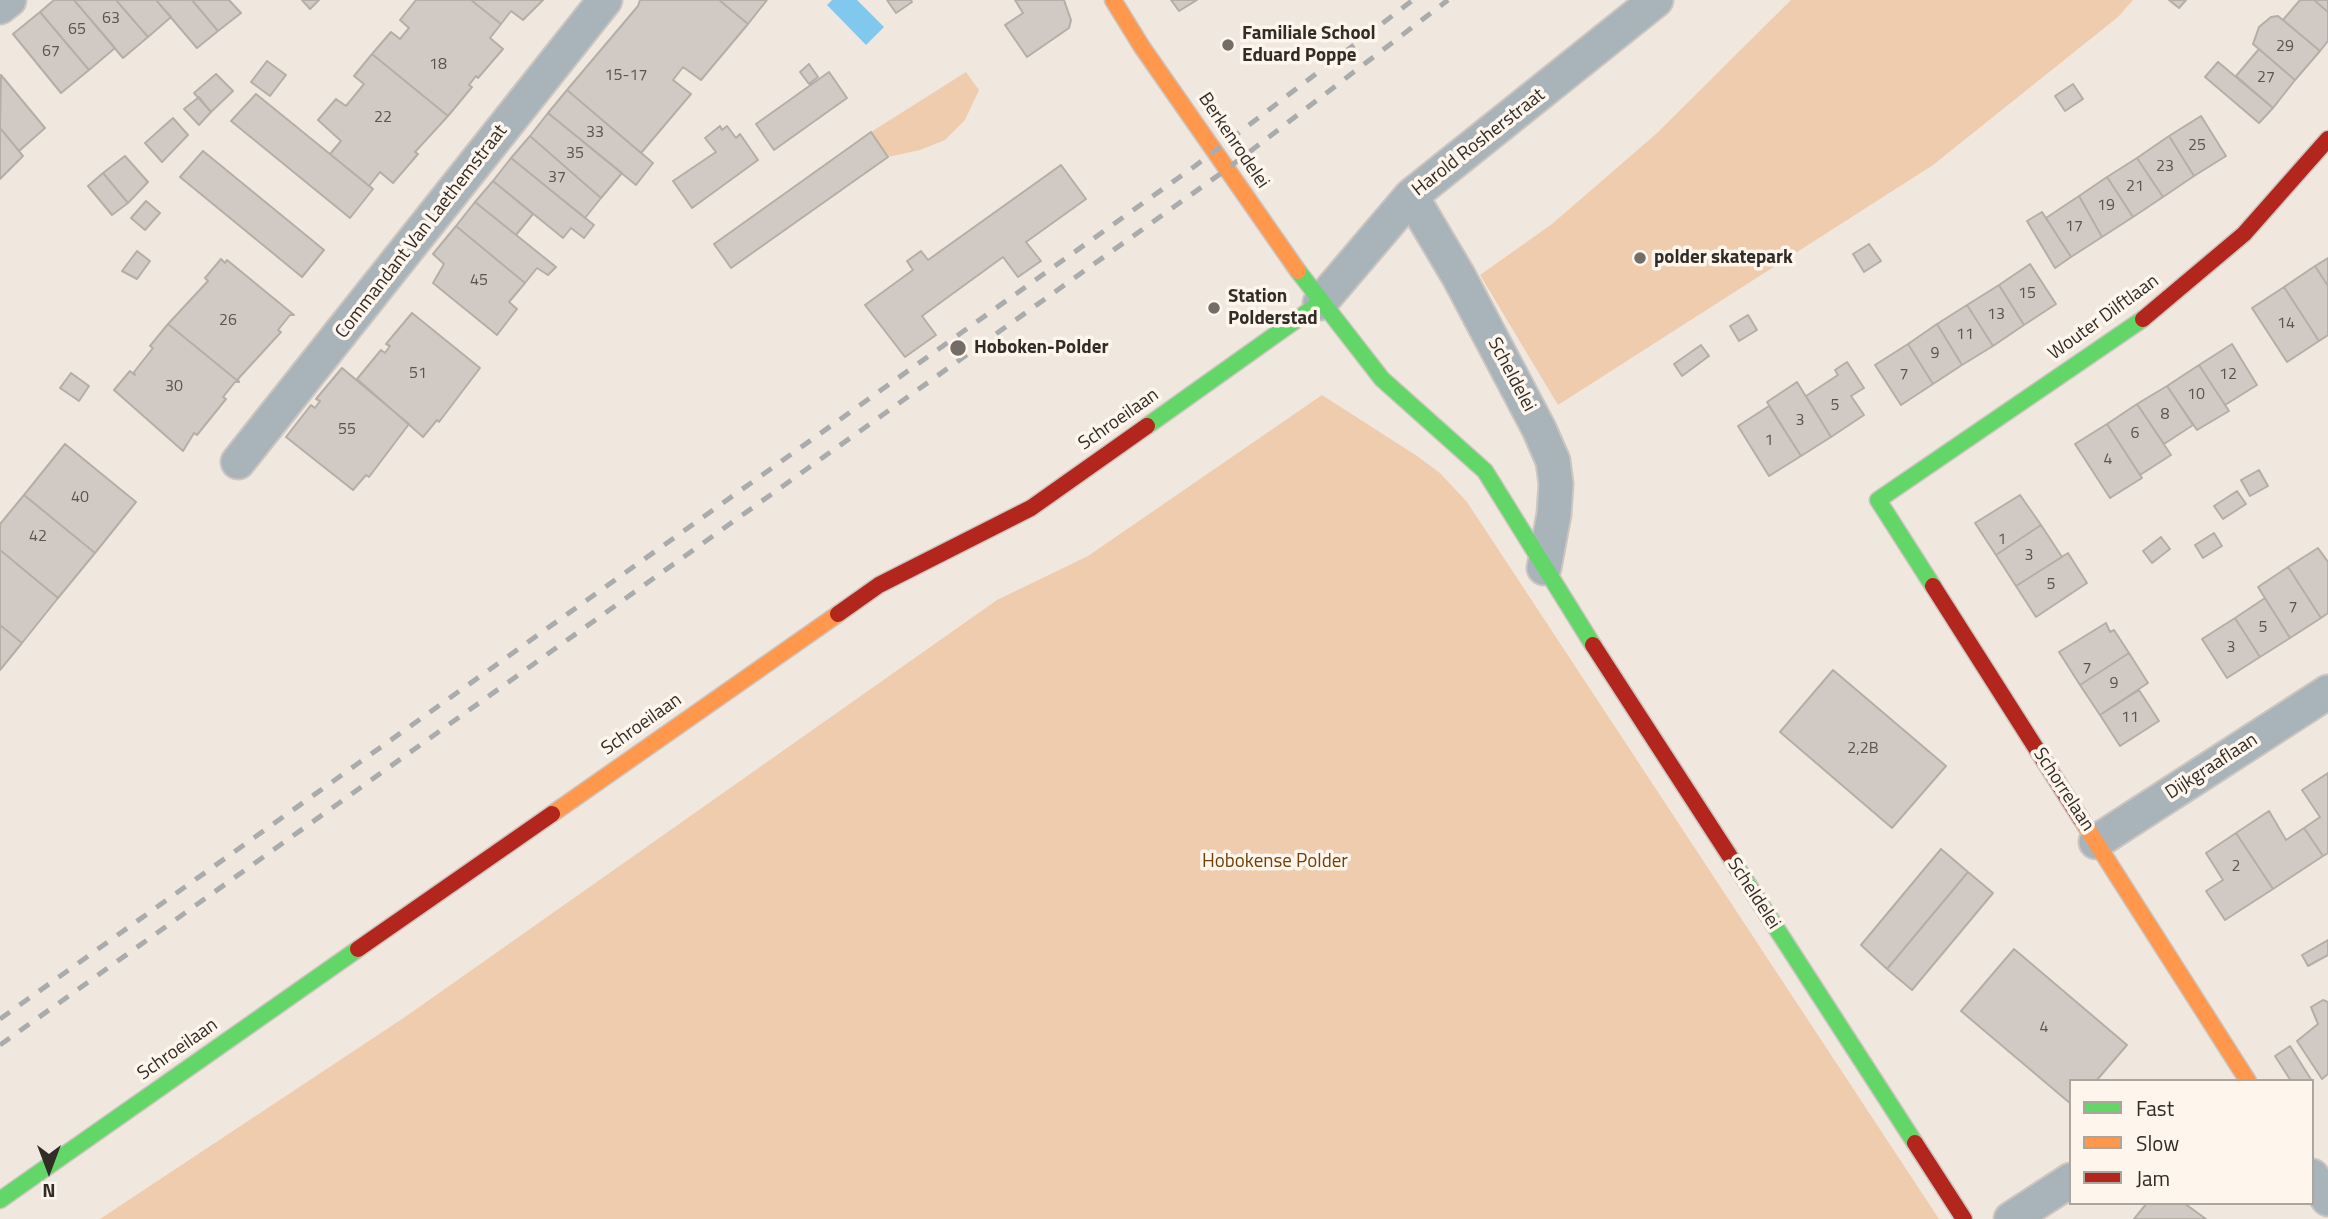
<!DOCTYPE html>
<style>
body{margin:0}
#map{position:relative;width:2328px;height:1219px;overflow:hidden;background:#f0e7df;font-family:"Titillium Web",sans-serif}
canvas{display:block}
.legend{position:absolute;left:2069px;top:1079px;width:245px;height:126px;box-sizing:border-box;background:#fef5ed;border:2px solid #aca59e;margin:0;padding:9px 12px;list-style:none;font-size:21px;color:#322c27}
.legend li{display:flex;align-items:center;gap:14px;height:35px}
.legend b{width:35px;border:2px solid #aca59e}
.north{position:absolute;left:14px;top:1135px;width:70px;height:70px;-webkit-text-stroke:5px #fef5ed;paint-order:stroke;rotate:180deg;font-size:19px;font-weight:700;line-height:28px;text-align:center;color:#322c27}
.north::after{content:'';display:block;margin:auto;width:24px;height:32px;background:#322c27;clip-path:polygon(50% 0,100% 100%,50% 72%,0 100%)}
</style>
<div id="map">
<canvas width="2328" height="1219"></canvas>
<ul class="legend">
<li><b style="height:9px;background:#63d668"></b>Fast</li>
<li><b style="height:9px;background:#ff974d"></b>Slow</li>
<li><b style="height:9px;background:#b3261e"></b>Jam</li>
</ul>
<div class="north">N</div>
</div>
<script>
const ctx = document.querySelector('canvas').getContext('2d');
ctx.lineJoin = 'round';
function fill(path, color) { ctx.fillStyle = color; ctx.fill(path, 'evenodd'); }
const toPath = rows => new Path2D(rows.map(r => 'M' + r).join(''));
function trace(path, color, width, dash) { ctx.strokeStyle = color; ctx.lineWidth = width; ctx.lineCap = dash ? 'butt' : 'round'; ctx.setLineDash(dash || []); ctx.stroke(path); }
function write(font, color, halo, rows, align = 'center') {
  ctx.font = font + ' "Titillium Web",sans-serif'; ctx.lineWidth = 7; ctx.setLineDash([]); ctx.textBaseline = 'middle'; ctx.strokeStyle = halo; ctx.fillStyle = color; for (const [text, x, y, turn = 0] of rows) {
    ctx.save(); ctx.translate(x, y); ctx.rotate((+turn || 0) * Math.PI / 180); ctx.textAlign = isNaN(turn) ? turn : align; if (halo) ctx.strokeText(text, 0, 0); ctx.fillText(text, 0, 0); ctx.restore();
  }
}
fill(toPath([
 [1791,0,2133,0,2118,17,1933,165,1558,405,1480,275,1552,224,1656,134],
 [966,72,979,90,965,120,945,140,920,150,888,157,871,132],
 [1322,395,1417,456,1440,473,1467,502,1939,1219,100,1219,405,1017,997,600,1088,556]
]), '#efccae');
fill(toPath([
 [832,0,857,0,884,27,866,45,827,5]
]), '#80c8ee');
const building = toPath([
 [54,0,74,0,115,48,89,70,40,12,54,0],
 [74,0,116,0,148,37,123,58,74,0],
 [116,0,156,0,171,17,148,37,116,0],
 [156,0,192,0,218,31,197,48,156,0],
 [192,0,229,0,241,13,218,31,192,0],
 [302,0,319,0,310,9,302,0],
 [416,0,471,0,501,24,490,38,503,49,478,78,476,76,469,85,472,87,448,116,372,54,391,32,400,39,409,28,400,20,416,0],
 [471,0,543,0,523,20,511,11,501,24,471,0],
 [640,0,719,0,748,24,701,80,683,67,673,80,691,94,641,153,567,90,638,6,640,0],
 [719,0,767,0,748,24,719,0],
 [887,0,911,0,912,2,896,13,887,0],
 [1015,0,1064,0,1071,20,1069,28,1027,57,1005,25,1023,13,1015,0],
 [1171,0,1197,0,1179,11,1171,0],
 [2169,0,2186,0,2179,8,2169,0],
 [2300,0,2314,0,2328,12,2328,41,2320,51,2283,20,2300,0],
 [2314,0,2328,0,2328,12,2314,0],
 [40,12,89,70,61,93,13,34,40,12],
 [2278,16,2320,51,2295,80,2253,44,2259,27,2271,17,2278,16],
 [2259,49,2295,80,2273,108,2236,76,2259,49],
 [372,54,448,116,415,152,418,154,393,183,380,172,369,186,330,154,341,141,318,120,336,99,346,106,364,84,354,76,372,54],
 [267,61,286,75,270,96,251,82,267,61],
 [2218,62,2273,108,2259,123,2205,77,2218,62],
 [809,64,818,77,809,84,800,72,809,64],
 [829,72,847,98,774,150,756,124,829,72],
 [216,74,233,91,211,112,194,93,216,74],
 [1,75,45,128,19,151,0,128,1,75],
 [2073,84,2083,99,2065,111,2055,96,2073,84],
 [567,90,653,163,636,185,548,113,567,90],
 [256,94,373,189,350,218,231,121,256,94],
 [199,97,211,112,199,125,184,109,199,97],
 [548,113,622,173,601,198,530,136,548,113],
 [2201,116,2226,156,2194,176,2169,136,2201,116],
 [173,118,188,135,162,162,145,143,173,118],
 [720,126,722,130,727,126,736,138,740,134,758,160,692,208,673,181,716,152,705,138,720,126],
 [0,128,23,156,0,179,0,128],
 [871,132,888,157,731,268,714,244,871,132],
 [530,136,601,198,585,218,511,158,530,136],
 [2169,136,2194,176,2163,197,2137,158,2169,136],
 [203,151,324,250,302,277,180,177,203,151],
 [125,156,148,182,128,203,103,173,125,156],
 [511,158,594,225,584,238,571,228,563,238,493,181,511,158],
 [2137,158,2163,197,2133,217,2107,177,2137,158],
 [1061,165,1086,199,1026,242,1041,261,1018,277,1003,257,922,316,936,335,905,357,865,305,913,270,907,261,921,251,928,260,1061,165],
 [103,173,128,203,112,215,88,186,103,173],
 [2107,177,2133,217,2102,237,2079,196,2107,177],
 [493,181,533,214,516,235,475,202,493,181],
 [2079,196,2102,237,2071,257,2046,218,2079,196],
 [146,201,160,213,145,230,131,218,146,201],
 [475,202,556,267,548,275,537,268,525,283,456,226,475,202],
 [2042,212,2071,257,2055,268,2027,221,2042,212],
 [456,226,525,283,509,302,517,309,497,335,433,283,444,264,433,254,456,226],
 [1869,244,1881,261,1864,272,1853,254,1869,244],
 [137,251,150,261,137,279,122,271,137,251],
 [2328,258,2328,286,2315,266,2328,258],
 [221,259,225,263,227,260,294,315,290,315,278,330,281,332,238,379,239,382,168,324,208,281,205,278,221,259],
 [2030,264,2056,304,2024,325,1999,285,2030,264],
 [2315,266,2328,286,2328,335,2319,341,2284,287,2315,266],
 [1999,285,2024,325,1993,346,1967,305,1999,285],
 [2284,287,2319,341,2287,362,2252,308,2284,287],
 [1967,305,1993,346,1962,365,1937,324,1967,305],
 [412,313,480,368,439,422,437,420,423,437,357,379,381,350,385,353,390,346,386,344,412,313],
 [1748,315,1757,330,1739,341,1730,326,1748,315],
 [168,324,239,382,235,382,223,397,226,399,197,435,194,433,183,451,114,390,130,371,135,375,134,372,153,348,150,346,168,324],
 [1937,324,1962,365,1933,384,1908,344,1937,324],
 [1908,344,1933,384,1901,405,1875,365,1908,344],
 [2232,344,2257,385,2225,405,2199,365,2232,344],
 [1701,345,1709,356,1682,376,1674,364,1701,345],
 [1847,362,1864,388,1851,396,1864,415,1831,437,1806,396,1838,375,1835,370,1847,362],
 [2199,365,2229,411,2197,430,2167,386,2199,365],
 [342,368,409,424,369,477,366,475,353,490,286,437,311,405,315,408,320,401,316,399,342,368],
 [71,373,89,386,79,401,60,388,71,373],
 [1797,382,1831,437,1801,456,1767,402,1797,382],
 [2167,386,2193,425,2164,444,2137,404,2167,386],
 [2137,404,2171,455,2140,475,2107,424,2137,404],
 [1769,406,1801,456,1769,476,1738,426,1769,406],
 [2107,424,2142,478,2110,498,2075,444,2107,424],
 [65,444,136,502,95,553,24,495,65,444],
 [2259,470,2268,486,2250,496,2241,480,2259,470],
 [2237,491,2246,504,2223,519,2214,506,2237,491],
 [24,495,95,553,58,598,0,550,0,524,24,495],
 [2020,495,2041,525,1996,555,1975,523,2020,495],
 [2041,525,2062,557,2016,586,1996,555,2041,525],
 [2214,533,2222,546,2203,558,2195,545,2214,533],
 [2161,537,2170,549,2152,563,2143,551,2161,537],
 [2318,548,2328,562,2328,613,2321,618,2288,567,2318,548],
 [0,550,58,598,22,643,0,625,0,550],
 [2068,553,2087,583,2036,617,2016,586,2068,553],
 [2288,567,2321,618,2290,638,2258,587,2288,567],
 [2265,598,2290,638,2260,657,2235,618,2265,598],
 [2235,618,2260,657,2227,678,2202,639,2235,618],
 [2106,623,2110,632,2114,630,2129,653,2080,685,2059,652,2106,623],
 [0,625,22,643,0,670,0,625],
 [2129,653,2148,683,2100,715,2080,685,2129,653],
 [1833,670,1946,766,1892,828,1780,732,1833,670],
 [2139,690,2159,721,2120,746,2100,715,2139,690],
 [2328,773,2328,853,2323,856,2304,828,2320,817,2302,790,2328,773],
 [2269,811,2286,840,2304,828,2323,856,2273,889,2236,833,2269,811],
 [2236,833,2273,889,2225,920,2206,891,2223,880,2206,853,2236,833],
 [1941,849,1968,872,1887,969,1861,945,1941,849],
 [1968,872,1993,893,1912,990,1887,969,1968,872],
 [2328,940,2328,955,2308,966,2302,955,2328,940],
 [2014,949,2127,1045,2096,1081,2071,1081,2071,1104,1961,1011,2014,949],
 [2323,1000,2328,1002,2328,1074,2322,1079,2297,1041,2318,1024,2311,1007,2323,1000],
 [2290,1046,2312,1081,2291,1081,2275,1056,2290,1046],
 [2147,1203,2184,1203,2206,1219,2134,1219,2147,1203]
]);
fill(building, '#d1cac4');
trace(building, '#b5aea7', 2);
const street = toPath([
 [0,7,9,0],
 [1411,196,1459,277,1539,429,1553,461,1556,484,1554,514,1544,568],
 [1320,303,1411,196,1656,0],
 [238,462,605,0],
 [2096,842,2328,692],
 [2312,1176,2328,1199],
 [2011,1219,2071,1180]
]);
const fast = toPath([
 [1298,271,1382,379,1485,471,1593,645],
 [1147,426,1320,303],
 [1933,586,1878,500,2143,319],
 [1729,855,1915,1143],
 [0,1200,358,949]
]);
const slow = toPath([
 [1113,0,1142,47,1298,271],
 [552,814,838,614],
 [2081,819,2248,1081]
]);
const jam = toPath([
 [2143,319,2244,234,2328,139],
 [1933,586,2081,819],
 [838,614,879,585,1031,508,1147,426],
 [1593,645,1729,855],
 [358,949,552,814],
 [1915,1143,1964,1219]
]);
trace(street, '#ccc5c0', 37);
trace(fast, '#ccc5c0', 19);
trace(slow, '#ccc5c0', 19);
trace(jam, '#ccc5c0', 19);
trace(street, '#a8b3ba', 33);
trace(fast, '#63d668', 16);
trace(slow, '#ff974d', 16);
trace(jam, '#b3261e', 16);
trace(toPath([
 [0,1019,1195,166,1413,0],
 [0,1045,1227,169,1448,0]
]), '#a9abad', 5, [12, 12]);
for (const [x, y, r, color] of [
 [1228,45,7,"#746d67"],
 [1640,258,7,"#746d67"],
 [1214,308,7,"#746d67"],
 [958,348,9,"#746d67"]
]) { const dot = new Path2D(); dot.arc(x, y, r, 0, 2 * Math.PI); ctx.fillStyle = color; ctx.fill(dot); trace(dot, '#fef5ed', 2.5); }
write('16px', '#5a544e', null, [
 ["63",111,19],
 ["65",77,30],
 ["29",2285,47],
 ["67",51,52],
 ["18",438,65],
 ["15-17",626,76],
 ["27",2266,78],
 ["22",383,118],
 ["33",595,133],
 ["25",2197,146],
 ["35",575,154],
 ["23",2165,167],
 ["37",557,178],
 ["21",2135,187],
 ["19",2106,206],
 ["17",2074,227],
 ["45",479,281],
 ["15",2027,294],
 ["13",1996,315],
 ["26",228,321],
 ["14",2286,324],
 ["11",1965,335],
 ["9",1935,354],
 ["51",418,374],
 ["7",1904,375],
 ["12",2228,375],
 ["30",174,387],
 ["10",2196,395],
 ["5",1835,406],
 ["8",2165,415],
 ["3",1800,421],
 ["55",347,430],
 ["6",2135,434],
 ["1",1769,441],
 ["4",2108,460],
 ["40",80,498],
 ["42",38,537],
 ["1",2002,540],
 ["3",2029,556],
 ["5",2051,585],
 ["7",2293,608],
 ["5",2263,628],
 ["3",2231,648],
 ["7",2087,669],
 ["9",2114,684],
 ["11",2130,718],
 ["2,2B",1863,749],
 ["2",2236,867],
 ["4",2044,1028]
]);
write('bold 19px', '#322c27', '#fef5ed', [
 ["Familiale School",1242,34],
 ["Eduard Poppe",1242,56],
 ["polder skatepark",1654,258],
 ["Station",1228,297],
 ["Polderstad",1228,319],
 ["Hoboken-Polder",974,348]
], 'left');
write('19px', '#322c27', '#fef5ed', [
 ["Berkenrodelei",1233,141,56],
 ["Harold Rosherstraat",1479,143,-38],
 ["Commandant Van Laethemstraat",422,232,-52],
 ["Wouter Dilftlaan",2104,318,-36],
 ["Scheldelei",1511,375,62],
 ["Schroeilaan",1119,420,-35],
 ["Schroeilaan",642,725,-35],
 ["Dijkgraaflaan",2212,767,-33],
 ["Schorrelaan",2063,790,57],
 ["Scheldelei",1753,894,57],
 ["Schroeilaan",178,1050,-35]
]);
write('19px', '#713f04', '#fef5ed', [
 ["Hobokense Polder",1275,862]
]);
</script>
